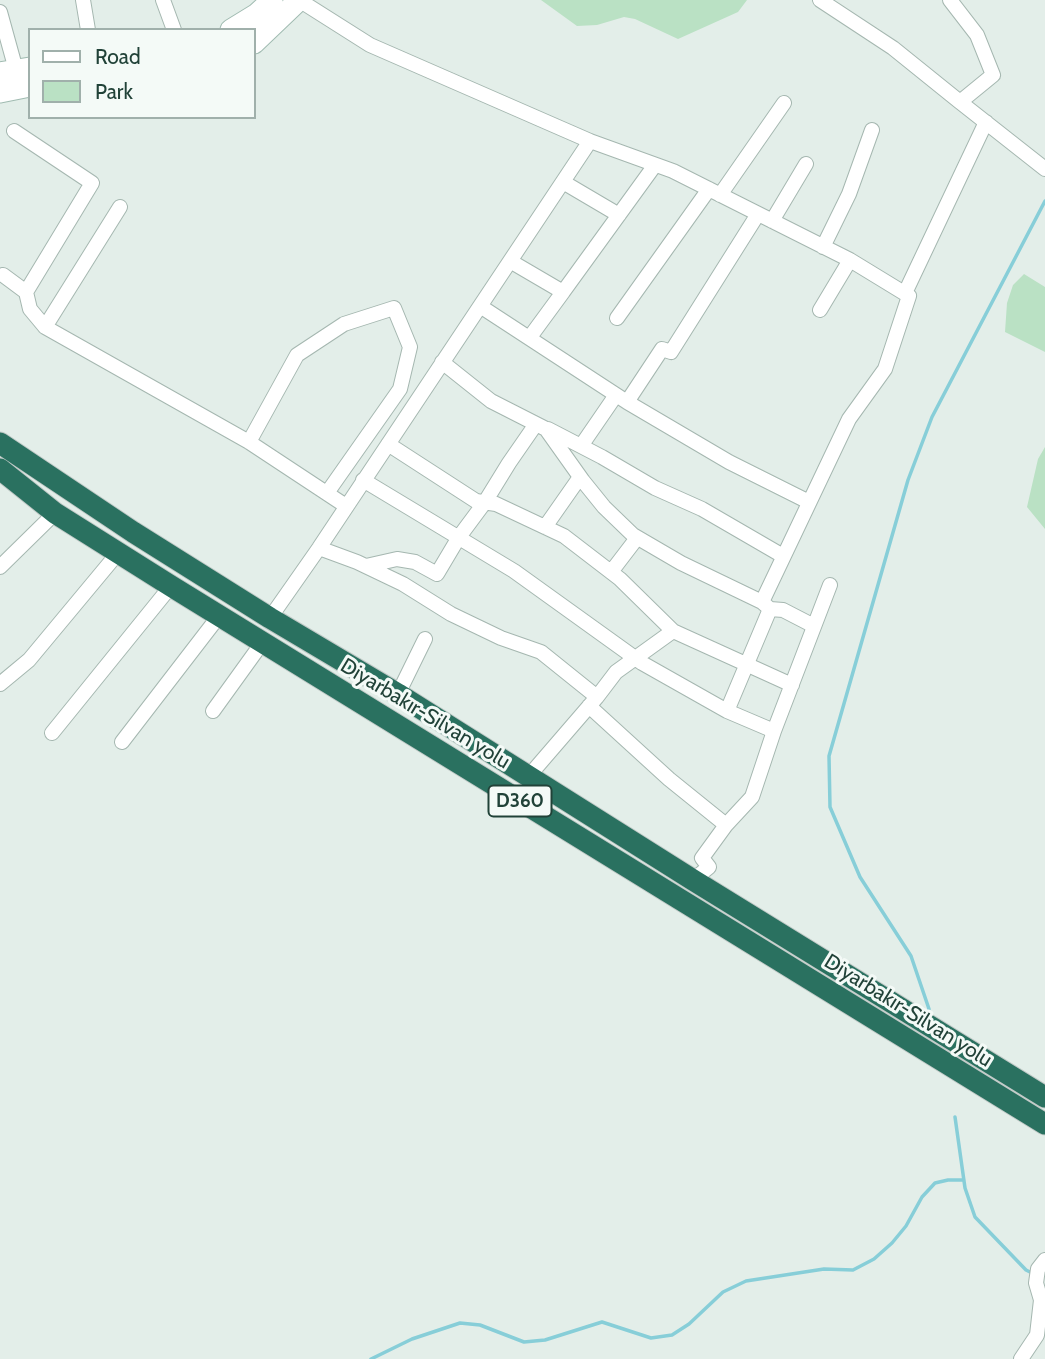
<!DOCTYPE html>
<meta charset="utf-8">
<style>
body{margin:0}
#map{position:relative;width:1045px;height:1359px;overflow:hidden;background:#e3eee9;font-family:Cabin,sans-serif}
canvas{display:block}
.legend{position:absolute;left:28px;top:28px;width:228px;height:91px;box-sizing:border-box;background:#f4faf7;border:2px solid #a0b0ab;margin:0;padding:9px 12px;list-style:none;font-size:21px;color:#214238}
.legend li{display:flex;align-items:center;gap:14px;height:35px}
.legend b{width:35px;border:2px solid #a0b0ab}
</style>
<div id="map">
<canvas width="1045" height="1359"></canvas>
<ul class="legend">
<li><b style="height:9px;background:#fff"></b>Road</li>
<li><b style="height:19px;background:#bae1c4"></b>Park</li>
</ul>
</div>
<script>
const ctx = document.querySelector('canvas').getContext('2d');
ctx.lineJoin = 'round';
function fill(path, color) { ctx.fillStyle = color; ctx.fill(path, 'evenodd'); }
const toPath = rows => new Path2D(rows.map(r => 'M' + r).join(''));
function trace(path, color, width, dash) { ctx.strokeStyle = color; ctx.lineWidth = width; ctx.lineCap = dash ? 'butt' : 'round'; ctx.setLineDash(dash || []); ctx.stroke(path); }
function write(font, color, halo, rows, align = 'center') {
  ctx.font = font + ' Cabin,sans-serif'; ctx.lineWidth = 6; ctx.setLineDash([]); ctx.textBaseline = 'middle'; ctx.strokeStyle = halo; ctx.fillStyle = color; for (const [text, x, y, turn = 0] of rows) {
    ctx.save(); ctx.translate(x, y); ctx.rotate((+turn || 0) * Math.PI / 180); ctx.textAlign = isNaN(turn) ? turn : align; if (halo) ctx.strokeText(text, 0, 0); ctx.fillText(text, 0, 0); ctx.restore();
  }
}
fill(toPath([
 [541,0,747,0,738,12,678,39,635,19,624,17,597,25,577,26],
 [1024,274,1045,287,1045,352,1005,332,1007,303,1013,285],
 [1045,447,1045,529,1027,507,1038,459]
]), '#bae1c4');
trace(toPath([
 [929,1009,911,956,860,877,830,807,829,756,908,480,932,417,1045,201],
 [955,1117,965,1188,975,1217,1026,1270,1032,1273],
 [371,1359,412,1339,460,1323,480,1325,524,1342,545,1340,602,1322,651,1338,672,1335,689,1324,723,1292,746,1281,824,1269,853,1270,874,1259,892,1243,906,1226,922,1197,935,1183,948,1180,964,1180]
]), '#87ced8', 3.5);
const street = toPath([
 [83,0,88,30],
 [163,0,174,30],
 [299,0,370,45,590,141,673,171,850,260,909,296,885,369,849,419,762,602],
 [820,0,893,48,960,102,993,75,977,35,950,0],
 [0,12,16,70],
 [960,102,1045,169],
 [14,131,92,183,26,292],
 [563,182,619,215],
 [720,195,784,103],
 [772,221,806,164],
 [823,247,849,194,872,130],
 [510,261,563,292,655,165],
 [3,275,26,292,30,309,45,327,249,442,346,506],
 [905,293,986,122],
 [480,306,627,402,729,462,809,502],
 [820,310,850,260],
 [617,318,709,189],
 [45,327,120,207],
 [530,337,563,292],
 [442,362,491,401,546,429,583,481,604,507,633,535,681,563,762,602,770,609,727,711],
 [627,402,662,349,671,352,758,214],
 [548,429,602,457,655,488,702,509,783,556],
 [249,442,297,355,344,324,394,308,410,347,400,389,327,493],
 [388,444,476,501,496,504,564,536,620,579,673,631,792,685],
 [581,446,616,395],
 [363,480,514,571,642,663,727,711,774,731],
 [545,527,580,477],
 [319,548,357,562,403,584,451,614,501,638,541,652,597,697],
 [366,566,397,559,415,562,437,574,459,537,485,502,509,463,536,424],
 [0,567,55,513],
 [611,572,637,538],
 [770,609,783,610,814,626],
 [270,618,319,548,590,141],
 [0,684,29,660,118,553],
 [398,694,425,639],
 [589,706,669,779,726,825],
 [213,711,262,643],
 [52,733,171,586],
 [122,742,219,616],
 [528,777,597,697,616,672,673,631],
 [693,880,709,867,702,858,726,825,752,797,774,731,830,585],
 [1021,1359,1037,1335,1041,1300,1036,1283,1038,1269,1045,1260]
]);
const secondary = toPath([
 [231,30,257,14,272,0],
 [254,43,299,0],
 [0,73,30,68],
 [0,92,30,86]
]);
const highway = toPath([
 [0,443,133,532,270,618,398,694,693,880,1045,1097],
 [0,469,55,513,171,586,1045,1124]
]);
trace(street, '#a5b7b0', 16);
trace(secondary, '#a0bbb1', 23);
trace(highway, '#c1cac7', 23);
trace(street, '#fff', 14);
trace(secondary, '#fff', 21);
trace(highway, '#2a7160', 21);
for (const [x, y, w] of [
 [520,801,63]
]) { const box = new Path2D(); box.roundRect(x - w / 2, y - 15.5, w, 31, 5); ctx.fillStyle = '#f4faf7'; ctx.fill(box); trace(box, '#214238', 2); }
write('bold 19px', '#214238', null, [
 ["D360",520,801]
]);
write('21px', '#214238', '#f4faf7', [
 ["Diyarbakır-Silvan yolu",425,714,31],
 ["Diyarbakır-Silvan yolu",908,1011,32]
]);
</script>
